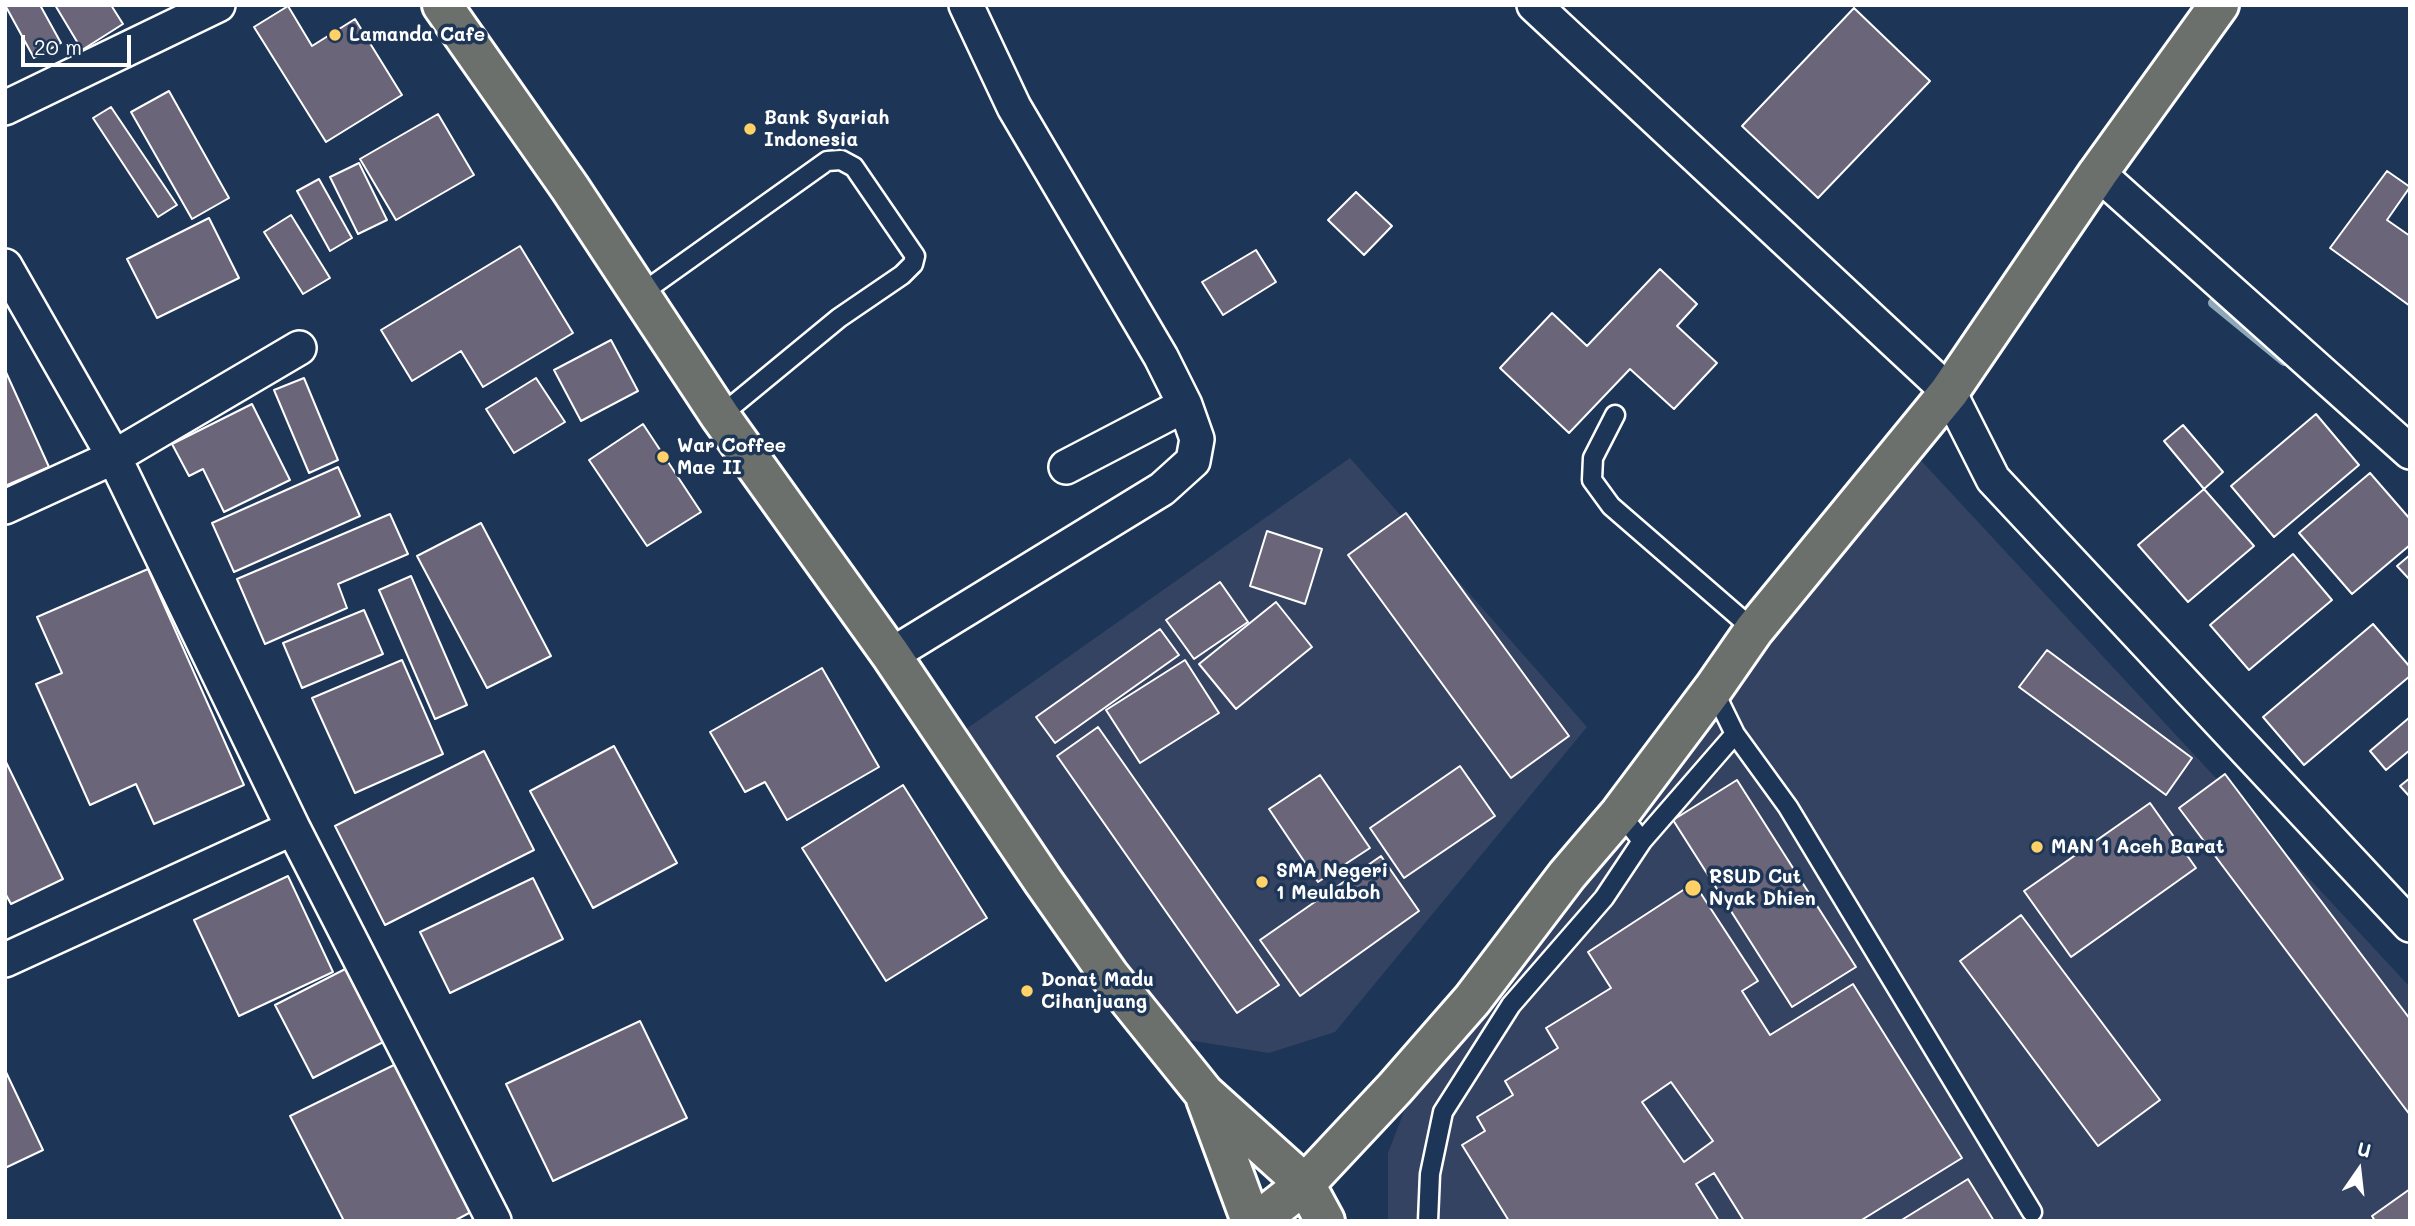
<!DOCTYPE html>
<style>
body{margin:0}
#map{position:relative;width:2415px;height:1226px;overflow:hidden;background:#1d3557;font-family:Mali,sans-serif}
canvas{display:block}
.frame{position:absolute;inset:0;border:7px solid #fff;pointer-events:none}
.north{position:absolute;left:2324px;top:1135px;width:70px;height:70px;-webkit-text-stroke:5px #1d3557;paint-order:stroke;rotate:14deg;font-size:19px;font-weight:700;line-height:28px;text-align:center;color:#fff}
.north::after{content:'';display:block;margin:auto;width:24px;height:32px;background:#fff;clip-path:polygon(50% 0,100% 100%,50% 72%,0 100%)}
.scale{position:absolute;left:21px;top:35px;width:110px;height:32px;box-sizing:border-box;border:4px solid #fff;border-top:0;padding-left:9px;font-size:21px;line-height:24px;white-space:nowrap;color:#fff;-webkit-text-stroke:5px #1d3557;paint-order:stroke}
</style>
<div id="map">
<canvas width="2415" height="1226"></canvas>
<div class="frame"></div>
<div class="north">U</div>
<div class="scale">20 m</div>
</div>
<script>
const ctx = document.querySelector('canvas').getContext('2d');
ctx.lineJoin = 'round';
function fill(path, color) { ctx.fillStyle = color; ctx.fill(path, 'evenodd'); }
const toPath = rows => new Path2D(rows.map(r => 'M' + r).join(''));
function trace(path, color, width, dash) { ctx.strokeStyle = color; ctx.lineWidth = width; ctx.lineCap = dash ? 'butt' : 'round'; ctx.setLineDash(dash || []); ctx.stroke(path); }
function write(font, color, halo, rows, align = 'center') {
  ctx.font = font + ' Mali,sans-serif'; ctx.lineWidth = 7; ctx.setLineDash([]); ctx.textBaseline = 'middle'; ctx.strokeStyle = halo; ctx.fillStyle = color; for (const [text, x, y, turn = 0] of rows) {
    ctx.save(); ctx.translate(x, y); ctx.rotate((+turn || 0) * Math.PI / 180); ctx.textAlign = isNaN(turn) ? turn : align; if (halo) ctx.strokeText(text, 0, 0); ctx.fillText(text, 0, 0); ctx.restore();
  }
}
fill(toPath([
 [1914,453,2410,987,2410,1221,1388,1221,1388,1153,1420,1070],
 [1350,458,1587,727,1335,1032,1269,1053,1175,1038,962,732]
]), '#344361');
trace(toPath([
 [2213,303,2284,361]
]), '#8ea7b9', 10);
const building = toPath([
 [5,5,40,5,61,43,34,58,5,5],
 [55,5,111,5,123,24,82,50,55,5],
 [288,6,312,46,355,19,402,95,326,142,254,27,288,6],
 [1854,8,1930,81,1818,198,1742,126,1854,8],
 [169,91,229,198,192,219,131,112,169,91],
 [111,107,177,205,158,217,93,118,111,107],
 [438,114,474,175,396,220,360,159,438,114],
 [359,163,387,220,358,234,330,177,359,163],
 [2387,171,2410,187,2387,220,2410,236,2410,306,2330,248,2387,171],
 [319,179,352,238,330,251,297,191,319,179],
 [1356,192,1392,226,1364,255,1328,220,1356,192],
 [291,215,330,278,303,294,264,232,291,215],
 [209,218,239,278,157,318,127,259,209,218],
 [520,246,573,333,483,387,461,351,412,381,381,330,520,246],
 [1256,250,1276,282,1223,315,1202,282,1256,250],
 [1660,269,1697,304,1677,326,1717,363,1674,409,1630,369,1569,433,1500,368,1552,313,1587,346,1660,269],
 [611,340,638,391,581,421,554,370,611,340],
 [5,370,49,467,5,486,5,370],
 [304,378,338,460,309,473,274,390,304,378],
 [536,378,565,422,514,453,486,409,536,378],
 [252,404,290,480,224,512,203,469,189,476,172,444,252,404],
 [2316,414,2359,465,2274,537,2231,486,2316,414],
 [643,424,701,512,647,546,589,460,643,424],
 [2183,425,2223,472,2204,489,2164,441,2183,425],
 [338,467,360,516,234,572,212,523,338,467],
 [2370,473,2410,519,2410,545,2352,594,2299,533,2370,473],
 [2204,489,2254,546,2188,602,2138,545,2204,489],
 [1406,513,1569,736,1511,778,1348,555,1406,513],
 [390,514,408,554,338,584,347,608,265,644,237,579,390,514],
 [481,523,551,656,487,688,417,556,481,523],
 [1267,531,1322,549,1305,604,1250,586,1267,531],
 [2293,554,2332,600,2249,670,2210,625,2293,554],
 [2410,555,2410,580,2397,566,2410,555],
 [148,569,244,785,154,824,136,784,90,805,36,684,62,673,37,617,148,569],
 [411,576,467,705,435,719,379,590,411,576],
 [1220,582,1248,622,1194,659,1166,620,1220,582],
 [1276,602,1312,647,1236,709,1199,664,1276,602],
 [364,610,383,654,302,688,283,643,364,610],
 [2373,624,2410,667,2410,676,2304,765,2263,717,2373,624],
 [1160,629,1179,655,1055,743,1036,717,1160,629],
 [2047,650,2192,758,2166,795,2019,687,2047,650],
 [402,660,443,754,355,793,312,698,402,660],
 [1185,660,1219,713,1140,763,1106,710,1185,660],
 [822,668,879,767,787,820,765,782,745,792,710,732,822,668],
 [2410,717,2410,750,2386,770,2370,751,2410,717],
 [1098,727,1279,985,1237,1013,1057,756,1098,727],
 [614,746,677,863,593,908,530,791,614,746],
 [484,751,534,850,385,925,335,826,484,751],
 [5,760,63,879,11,904,5,893,5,760],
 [1460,766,1495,816,1404,878,1370,828,1460,766],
 [2225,774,2410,1019,2410,1115,2179,808,2225,774],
 [1320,775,1370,848,1318,882,1269,809,1320,775],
 [2410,778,2410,797,2400,786,2410,778],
 [1737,780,1856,967,1792,1007,1673,820,1737,780],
 [903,785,987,918,886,981,802,848,903,785],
 [2150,803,2196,868,2071,957,2024,891,2150,803],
 [1381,856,1419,911,1300,996,1260,940,1381,856],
 [288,876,333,972,239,1016,194,920,288,876],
 [533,878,563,939,450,993,420,932,533,878],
 [1694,883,1758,981,1742,991,1770,1035,1853,984,1962,1158,1860,1221,1744,1221,1714,1173,1696,1184,1719,1221,1509,1221,1462,1145,1485,1131,1477,1117,1513,1095,1505,1081,1558,1048,1546,1028,1611,988,1588,952,1694,883],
 [2021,915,2160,1100,2098,1146,1960,961,2021,915],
 [353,965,391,1038,313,1078,275,1005,353,965],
 [640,1021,687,1118,553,1181,506,1084,640,1021],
 [396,1064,471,1212,454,1221,344,1221,290,1116,396,1064],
 [5,1070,43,1150,5,1168,5,1070],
 [1671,1082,1713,1141,1684,1162,1642,1102,1671,1082],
 [1968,1179,1994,1221,1900,1221,1968,1179],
 [2410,1189,2410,1221,2375,1221,2372,1216,2410,1189]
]);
fill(building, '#6a6579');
trace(building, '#fff', 2);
const lane = toPath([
 [639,295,827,161,841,160,854,167,915,256,913,264,902,275,839,318,720,416],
 [1615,415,1593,458,1592,480,1611,506,1754,630],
 [1713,689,1735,734,1788,807,2032,1212],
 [1642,841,1735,734],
 [1428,1221,1430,1174,1443,1112,1511,1005,1604,898,1642,841,1620,813]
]);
const street = toPath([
 [1534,5,1949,392,1993,479,2410,925],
 [5,108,218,5],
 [2098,173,2410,452],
 [5,266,114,457,293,828,494,1221],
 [1066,467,1185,405],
 [5,507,114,457,299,348],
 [891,655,1162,489,1193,461,1197,439,1185,405,1161,357,1014,107,966,5],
 [5,960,293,828]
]);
const primary = toPath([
 [1258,1221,1305,1184,1395,1088,1472,1000,1567,875,1620,813,1713,689,1754,630,1949,392,2098,173,2219,5]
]);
const highway = toPath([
 [442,5,570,188,720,416,891,655,1043,881,1109,975,1204,1093,1305,1184,1325,1221],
 [1206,1099,1251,1221]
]);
trace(lane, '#fff', 23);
trace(street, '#fff', 38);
trace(primary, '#fff', 44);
trace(highway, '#fff', 44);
trace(lane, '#1d3557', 18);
trace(street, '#1d3557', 33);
trace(primary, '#6b706d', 38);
trace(highway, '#6b706d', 38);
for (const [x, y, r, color] of [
 [335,35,7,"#ffd166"],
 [750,129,7,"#ffd166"],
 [663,457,7,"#ffd166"],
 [2037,847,7,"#ffd166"],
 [1262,882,7,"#ffd166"],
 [1693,888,9,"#ffd166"],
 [1027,991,7,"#ffd166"]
]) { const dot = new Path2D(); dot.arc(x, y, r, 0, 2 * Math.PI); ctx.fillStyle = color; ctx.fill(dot); trace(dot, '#1d3557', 2.5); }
write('bold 19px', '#fff', '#1d3557', [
 ["Lamanda Cafe",349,35],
 ["Bank Syariah",764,118],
 ["Indonesia",764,140],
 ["War Coffee",677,446],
 ["Mae II",677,468],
 ["MAN 1 Aceh Barat",2051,847],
 ["SMA Negeri",1276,871],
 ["1 Meulaboh",1276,893],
 ["RSUD Cut",1709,877],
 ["Nyak Dhien",1709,899],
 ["Donat Madu",1041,980],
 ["Cihanjuang",1041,1002]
], 'left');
</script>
